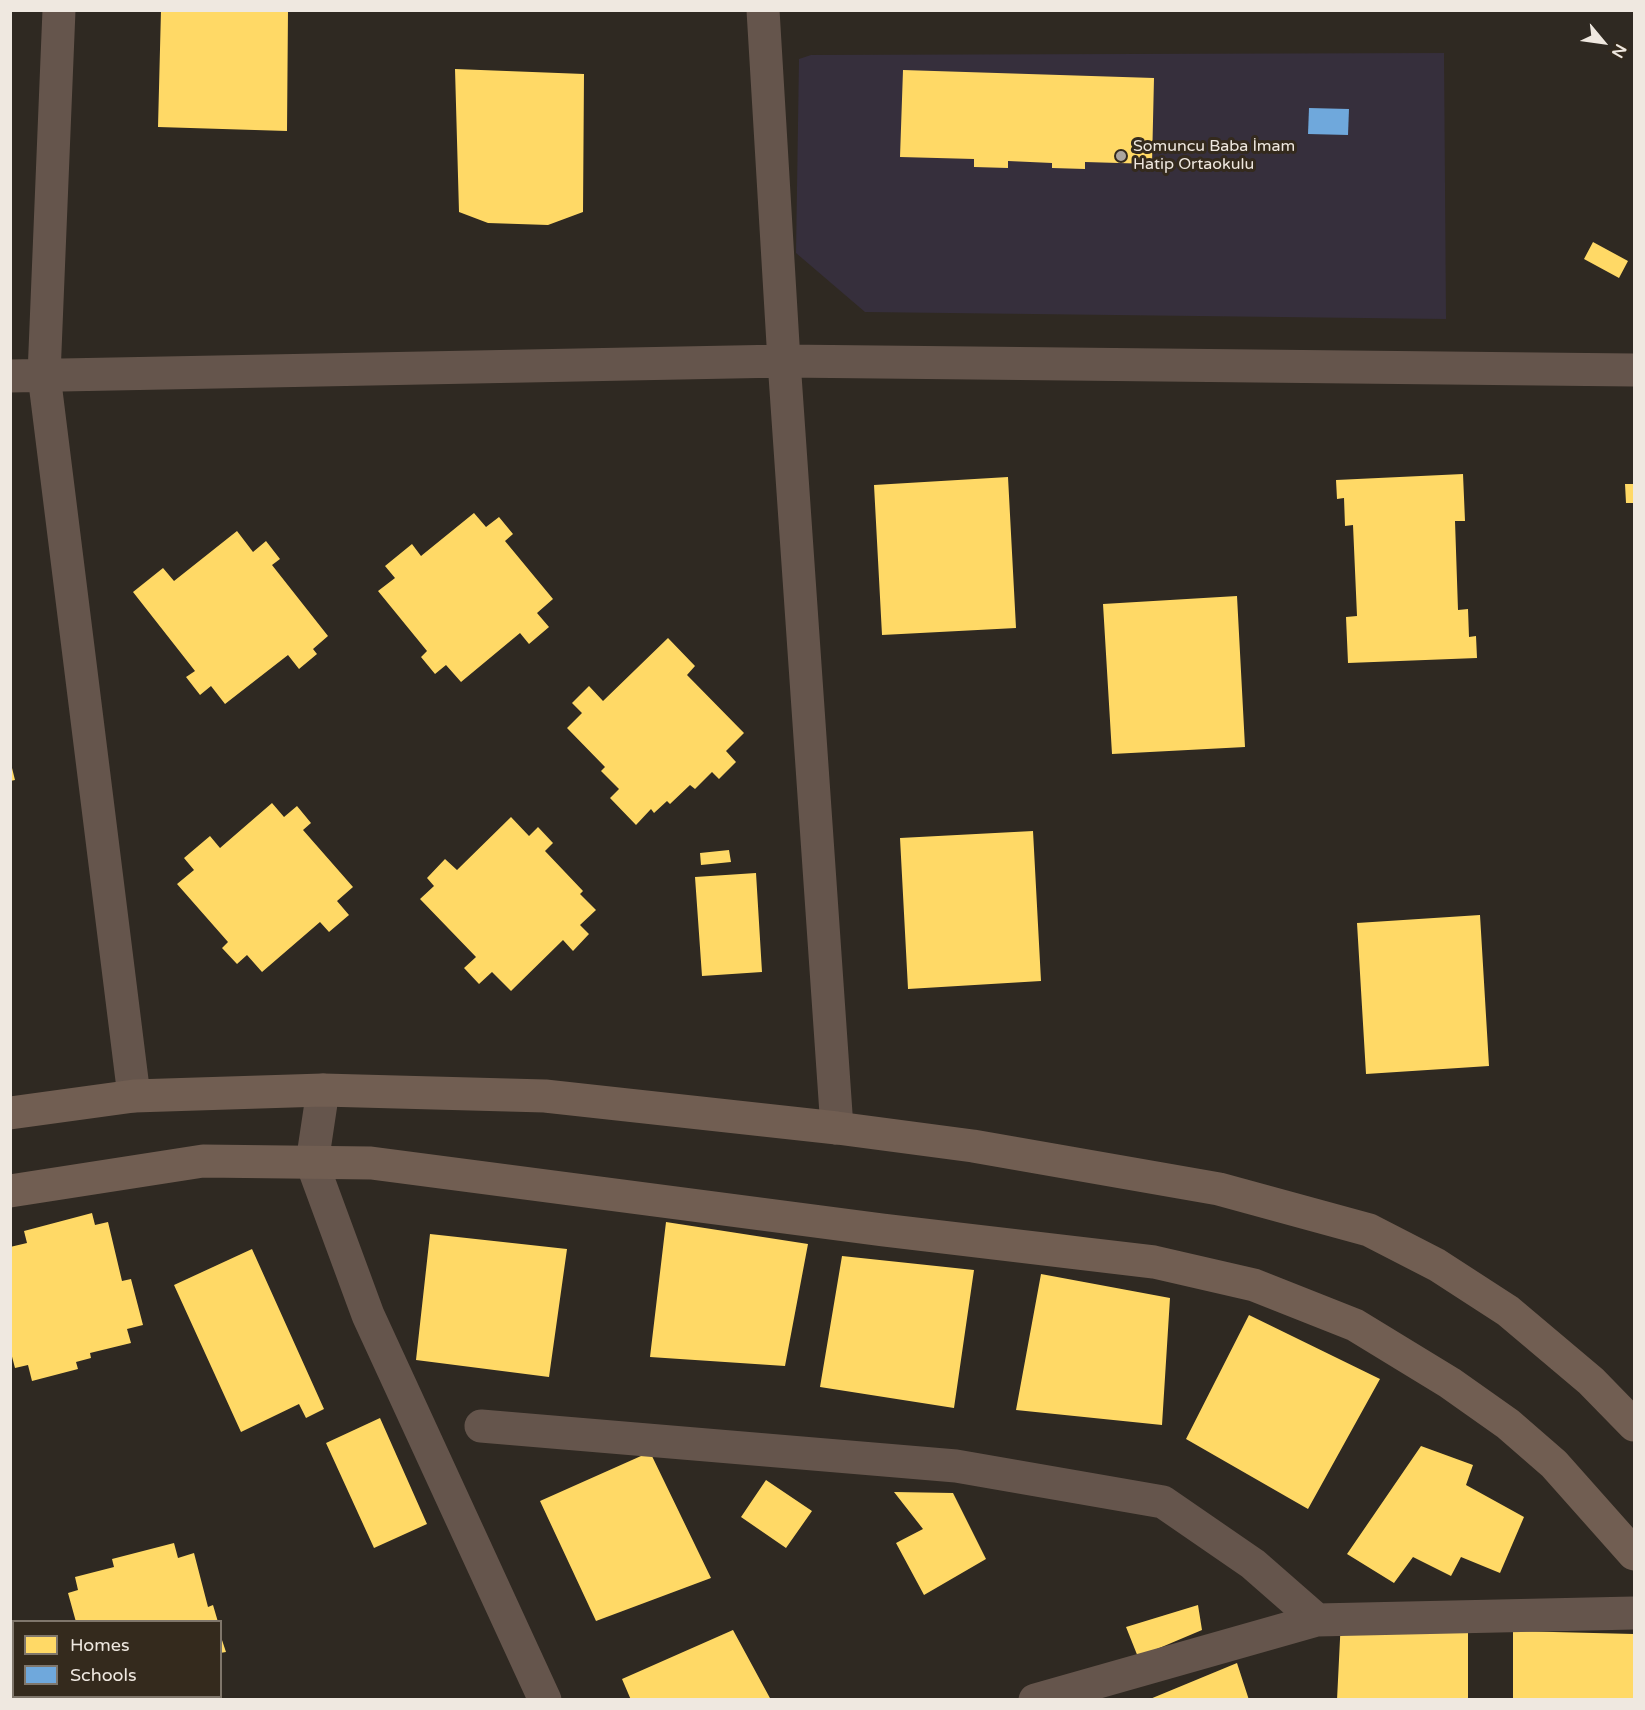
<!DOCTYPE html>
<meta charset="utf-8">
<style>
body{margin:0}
#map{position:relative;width:1645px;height:1710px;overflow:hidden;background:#2f2922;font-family:"Varela Round",sans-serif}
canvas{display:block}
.frame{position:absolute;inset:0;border:12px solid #efe8e0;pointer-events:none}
.legend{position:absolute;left:12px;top:1620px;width:210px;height:78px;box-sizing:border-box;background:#342a1d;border:2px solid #7f766b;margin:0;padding:8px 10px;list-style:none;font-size:18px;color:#efe8e0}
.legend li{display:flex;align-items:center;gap:12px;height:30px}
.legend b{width:30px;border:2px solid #7f766b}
.north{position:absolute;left:1573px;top:12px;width:60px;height:60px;-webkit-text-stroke:4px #342a1d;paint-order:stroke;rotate:119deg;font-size:16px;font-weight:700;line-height:24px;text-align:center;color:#efe8e0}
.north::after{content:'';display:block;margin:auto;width:21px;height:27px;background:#efe8e0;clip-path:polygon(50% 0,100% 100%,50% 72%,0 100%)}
</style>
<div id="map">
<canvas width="1645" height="1710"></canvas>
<div class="frame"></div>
<ul class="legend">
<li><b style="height:16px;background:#ffd966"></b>Homes</li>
<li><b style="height:16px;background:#6fa8dc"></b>Schools</li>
</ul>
<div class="north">N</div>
</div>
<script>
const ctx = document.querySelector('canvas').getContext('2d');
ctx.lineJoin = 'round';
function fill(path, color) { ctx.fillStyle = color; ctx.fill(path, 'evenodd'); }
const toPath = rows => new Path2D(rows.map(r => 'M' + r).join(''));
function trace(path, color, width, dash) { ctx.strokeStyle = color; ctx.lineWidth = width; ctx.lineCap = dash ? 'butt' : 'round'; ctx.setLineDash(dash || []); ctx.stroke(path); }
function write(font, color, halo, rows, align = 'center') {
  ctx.font = font + ' "Varela Round",sans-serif'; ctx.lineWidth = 6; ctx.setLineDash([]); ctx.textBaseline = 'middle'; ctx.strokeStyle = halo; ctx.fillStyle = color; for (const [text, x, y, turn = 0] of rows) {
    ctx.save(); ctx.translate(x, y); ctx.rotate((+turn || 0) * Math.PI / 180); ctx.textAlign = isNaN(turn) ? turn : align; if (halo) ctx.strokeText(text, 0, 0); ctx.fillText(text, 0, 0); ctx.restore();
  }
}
fill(toPath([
 [1444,53,1446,319,865,312,796,253,799,59,811,55]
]), '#362f3c');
fill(toPath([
 [161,10,288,10,287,131,158,127],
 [455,69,584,74,583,212,548,225,488,223,459,212],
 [903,70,1154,78,1152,164,1085,162,1085,169,1052,168,1052,163,1008,161,1008,168,974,167,974,159,900,157],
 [1593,242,1628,261,1619,278,1584,259],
 [1463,474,1465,521,1455,521,1458,610,1468,609,1469,637,1476,636,1477,658,1348,663,1346,617,1357,616,1353,525,1345,526,1344,498,1337,499,1336,480],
 [1008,477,1016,628,882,635,874,485],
 [1625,484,1634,484,1634,503,1626,503],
 [474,513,486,527,499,517,513,534,505,541,553,599,537,613,549,627,529,644,520,633,461,682,446,665,435,674,421,657,427,651,378,591,395,578,385,566,412,544,421,556],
 [237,531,253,552,266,541,280,559,272,565,328,636,313,649,317,654,299,669,288,655,225,704,211,686,200,695,186,677,195,671,133,592,163,568,174,581],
 [1237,596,1245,747,1112,754,1103,604],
 [668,638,695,666,687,675,744,733,726,751,736,762,719,779,712,772,695,789,690,785,670,804,667,801,654,813,651,809,636,825,610,798,619,789,601,771,605,767,567,728,582,713,572,703,589,686,603,701],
 [11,764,15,780,10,781,10,765],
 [272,803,284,817,297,806,311,823,303,830,353,887,337,901,349,915,329,932,320,922,262,972,247,955,237,964,222,948,228,942,177,884,194,870,184,858,210,836,220,848],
 [511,817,529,836,538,827,553,843,545,851,583,891,580,894,596,910,580,925,589,934,573,951,563,940,511,991,492,972,479,984,464,968,476,957,420,899,434,886,427,878,445,859,457,870],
 [1033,831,1041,981,908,989,900,838],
 [729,850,731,862,701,865,700,853],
 [756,873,762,972,702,976,695,877],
 [1480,915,1489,1066,1366,1074,1357,923],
 [92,1213,95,1225,108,1222,122,1281,131,1279,143,1325,127,1329,131,1343,90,1353,91,1358,76,1362,78,1369,32,1381,28,1365,15,1368,10,1349,10,1247,27,1243,24,1231],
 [666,1222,808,1244,785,1366,650,1357],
 [430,1234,567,1249,549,1377,416,1360],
 [252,1249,324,1409,306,1418,299,1404,241,1432,174,1285],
 [842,1256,974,1270,954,1408,820,1387],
 [1041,1274,1170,1298,1162,1425,1016,1410],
 [1249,1315,1380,1379,1308,1509,1186,1439],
 [380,1418,427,1524,374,1548,326,1443],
 [1421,1446,1473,1465,1466,1485,1524,1517,1500,1573,1461,1557,1451,1576,1413,1557,1394,1583,1347,1554],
 [650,1452,711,1578,596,1621,540,1501],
 [766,1480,812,1511,786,1548,741,1517],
 [894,1492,953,1493,986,1559,924,1595,896,1543,923,1529],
 [174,1543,178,1558,194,1553,208,1607,213,1605,218,1622,76,1622,68,1593,78,1590,75,1577,114,1567,112,1559],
 [1198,1605,1202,1630,1138,1657,1126,1627],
 [1468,1617,1468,1700,1337,1700,1341,1619],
 [733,1630,771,1700,631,1700,622,1679],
 [1513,1631,1634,1634,1634,1700,1513,1700],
 [220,1634,226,1652,220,1653],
 [1237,1663,1249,1700,1150,1700,1150,1699],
 [111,1696,145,1696,145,1697,137,1700,112,1700]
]), '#ffd966');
fill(toPath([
 [1309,108,1349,109,1348,135,1308,134]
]), '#6fa8dc');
trace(toPath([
 [59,10,44,375,134,1096],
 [763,10,784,361,1634,370],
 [10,376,784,361,837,1128],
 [323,1090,312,1163,368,1315,545,1700],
 [481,1426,956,1466,1163,1502,1253,1564,1317,1620],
 [1035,1700,1317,1620,1634,1613]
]), '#65554c', 33);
trace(toPath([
 [10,1113,134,1096,323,1090,545,1096,837,1128,973,1146,1219,1189,1369,1230,1437,1265,1508,1311,1591,1381,1634,1425],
 [10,1191,203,1161,371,1163,883,1230,1154,1262,1254,1285,1355,1325,1450,1383,1508,1424,1554,1464,1634,1554]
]), '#715e52', 33);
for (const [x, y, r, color] of [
 [1121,156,6,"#aca59e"]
]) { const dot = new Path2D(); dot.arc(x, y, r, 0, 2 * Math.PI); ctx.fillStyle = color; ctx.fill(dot); trace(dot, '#342a1d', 2); }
write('16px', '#efe8e0', '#342a1d', [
 ["Somuncu Baba İmam",1133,147],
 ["Hatip Ortaokulu",1133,165]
], 'left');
</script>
